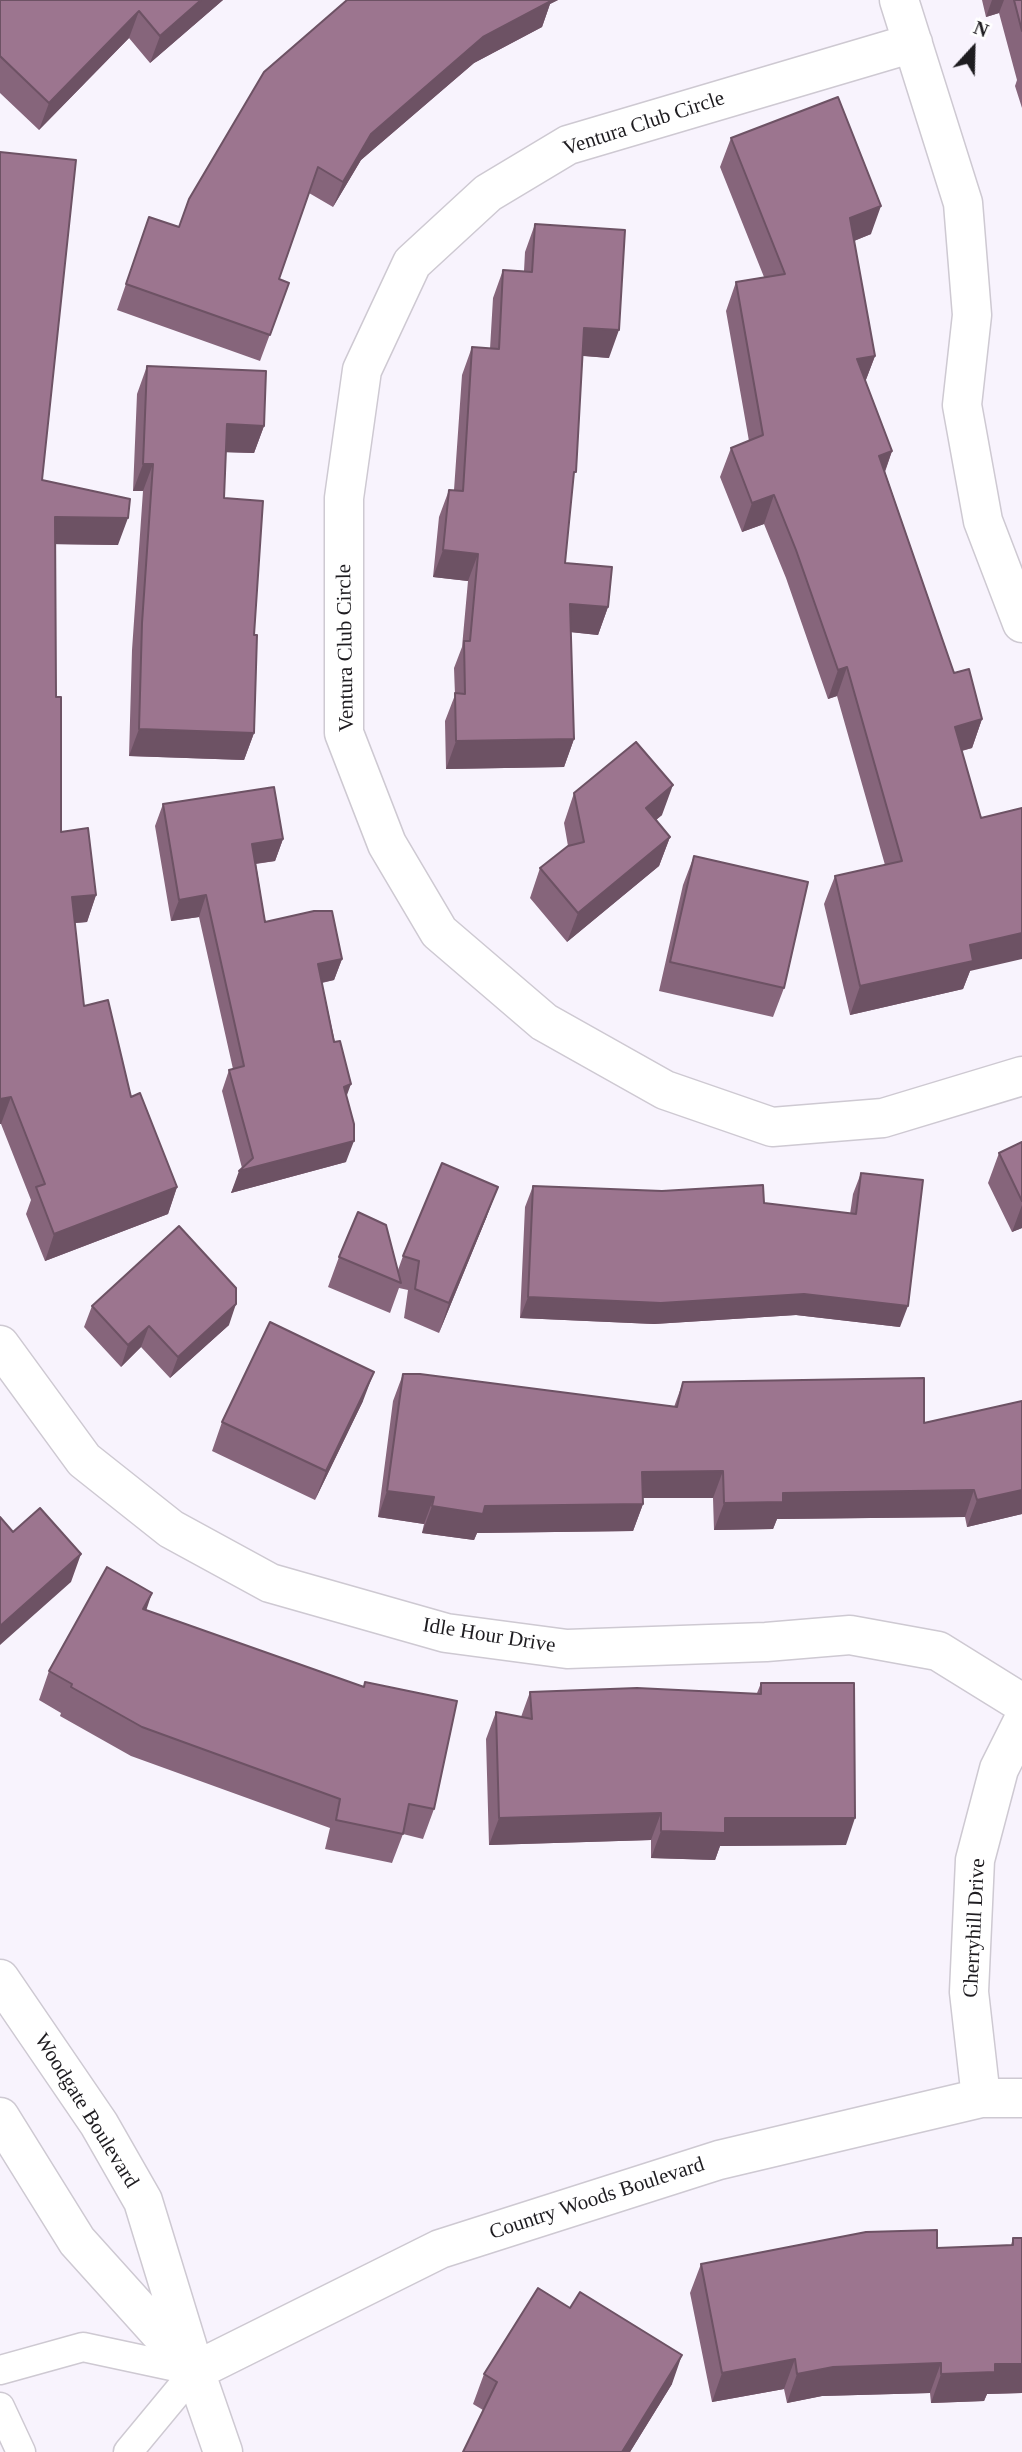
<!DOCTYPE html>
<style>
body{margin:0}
#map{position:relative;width:1022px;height:2452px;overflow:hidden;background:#f8f3fd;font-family:"Times New Roman",serif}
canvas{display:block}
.north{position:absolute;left:938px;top:14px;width:70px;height:70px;-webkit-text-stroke:5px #fff;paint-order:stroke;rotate:22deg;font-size:19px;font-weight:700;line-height:28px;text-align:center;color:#1e1c20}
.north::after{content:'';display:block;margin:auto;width:24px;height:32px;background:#1e1c20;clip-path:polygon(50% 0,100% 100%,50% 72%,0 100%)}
</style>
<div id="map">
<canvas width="1022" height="2452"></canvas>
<div class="north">N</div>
</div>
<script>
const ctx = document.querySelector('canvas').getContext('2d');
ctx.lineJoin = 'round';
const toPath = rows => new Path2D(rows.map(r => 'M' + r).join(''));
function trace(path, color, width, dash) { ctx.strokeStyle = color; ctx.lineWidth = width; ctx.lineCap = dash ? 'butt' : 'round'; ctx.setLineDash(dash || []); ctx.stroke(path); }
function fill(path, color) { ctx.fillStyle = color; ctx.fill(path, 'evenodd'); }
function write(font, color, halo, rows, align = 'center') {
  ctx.font = font + ' "Times New Roman",serif'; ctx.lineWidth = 5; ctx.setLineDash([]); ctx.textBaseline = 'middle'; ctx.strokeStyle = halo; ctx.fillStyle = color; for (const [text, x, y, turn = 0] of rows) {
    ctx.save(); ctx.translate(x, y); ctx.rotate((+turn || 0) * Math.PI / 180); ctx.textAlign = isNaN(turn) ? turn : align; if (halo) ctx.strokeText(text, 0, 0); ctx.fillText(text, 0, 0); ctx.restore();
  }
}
const service = toPath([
 [0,2370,83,2347,195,2371,128,2452],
 [0,2407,21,2452]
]);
const minor = toPath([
 [899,0,963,203,972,315,962,405,983,521,1022,623],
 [913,43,568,145,488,193,412,263,362,370,344,498,344,733,387,844,439,932,544,1022,665,1090,772,1127,883,1118,1022,1076],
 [0,1345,84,1460,171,1529,270,1583,446,1633,567,1649,766,1642,850,1635,938,1651,1022,1703],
 [0,1979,99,2124,143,2201,195,2371,223,2452],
 [981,2098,969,1992,975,1860,999,1769,1022,1723],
 [0,2117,77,2241,186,2362],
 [195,2371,440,2249,719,2160,981,2098,1022,2098]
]);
trace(service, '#cec9d2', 31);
trace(minor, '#cec9d2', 41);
trace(service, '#fff', 28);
trace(minor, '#fff', 38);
fill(toPath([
 [0,0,223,0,150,63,129,38,39,130,0,93],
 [347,0,558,0,550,4,542,27,474,63,361,160,333,207,309,193,279,279,289,283,260,361,117,310,149,217,179,227],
 [982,0,1022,0,1022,108,1015,86,1017,80,999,13,986,17],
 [731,138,871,234,854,241,875,356,865,382,892,451,885,472,954,673,982,719,972,748,962,751,970,971,963,989,850,1015,824,904,835,876,885,865,837,696,828,699,786,578,764,524,742,532,720,477,731,448,749,441,726,311,736,282,764,277,720,167],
 [0,152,42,480,118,545,55,544,56,697,61,832,96,895,87,922,75,923,84,1006,177,1187,168,1214,45,1261,26,1214,31,1200,1,1124,0,1124],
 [535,224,609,358,583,356,573,482,565,563,608,607,598,635,571,632,574,739,564,767,446,769,445,721,455,695,454,668,462,647,468,581,433,577,439,517,449,490,454,490,462,375,472,347,490,349,493,298,503,270,524,271,525,252],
 [147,366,264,426,254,453,226,452,224,498,254,635,254,733,244,760,129,756,132,650,143,491,133,491,137,394],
 [574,793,662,815,656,820,670,837,659,866,567,942,530,898,540,868,568,846,564,823],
 [163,804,283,839,275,861,256,864,265,922,342,959,334,980,322,983,347,1097,346,1162,231,1193,242,1168,222,1091,229,1070,233,1069,199,917,171,921,155,826],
 [694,856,784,988,773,1017,659,991,683,885],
 [1022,1142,1022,1228,1012,1232,988,1183,999,1153],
 [861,1173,900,1327,796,1315,654,1324,520,1318,525,1207,533,1186,764,1203,850,1214,853,1194],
 [487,1216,439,1333,404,1318,408,1290,399,1288,390,1313,328,1287,339,1257,398,1270,403,1256],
 [92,1306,229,1325,170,1378,141,1347,121,1367,84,1327],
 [403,1374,674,1407,683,1382,924,1423,1022,1401,1022,1514,967,1527,965,1517,777,1519,773,1529,714,1530,713,1498,643,1498,643,1504,633,1531,477,1533,474,1540,422,1533,424,1524,378,1517,393,1401],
 [363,1401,315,1500,212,1451,222,1422],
 [146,1610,363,1687,365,1682,434,1809,423,1839,403,1834,392,1863,325,1849,330,1828,131,1756,60,1716,61,1713,39,1700,49,1671],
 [761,1683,846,1845,720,1846,715,1860,651,1858,651,1840,489,1845,486,1739,496,1712,521,1717,530,1692,757,1693],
 [1013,2238,1022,2238,1022,2393,987,2394,984,2401,931,2403,930,2393,822,2396,787,2403,784,2389,712,2402,690,2293,701,2264,937,2248,1011,2245],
 [484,2374,672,2384,630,2452,463,2452,483,2410,473,2404]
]), '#86657b');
fill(toPath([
 [201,0,223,0,150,63,160,36],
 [539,0,558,0,550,4,542,27,474,63,361,160,333,207,343,182,371,134,483,37],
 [992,0,1004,0,999,13,986,17],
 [139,11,129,38,39,130,49,103],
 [881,206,871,234,839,247,850,218],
 [584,328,619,330,609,358,574,355],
 [875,356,864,385,857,359],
 [227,424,264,426,254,453,217,452],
 [892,451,882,479,879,456],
 [143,464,153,464,143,491,133,491],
 [774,495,764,524,742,532,752,503],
 [55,517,128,518,118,545,45,544],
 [443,550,478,554,468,581,433,577],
 [570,604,608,607,598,635,560,631],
 [847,667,837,696,828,699,838,670],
 [982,719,972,748,944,755,955,727],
 [139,729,254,733,244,760,129,756],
 [574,739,564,767,446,769,456,741],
 [673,785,662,815,635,837,646,808],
 [670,837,659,866,567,942,578,913],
 [283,839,275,861,245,865,252,844],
 [96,895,87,922,62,924,72,897],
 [206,895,199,917,171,921,179,900],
 [1022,933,1022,959,970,971,963,989,850,1015,860,986,970,945],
 [342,959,334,980,310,985,318,964],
 [351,1084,343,1106,344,1087],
 [11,1097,1,1124,0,1124,0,1099],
 [354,1141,346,1162,231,1193,239,1171],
 [177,1187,168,1214,45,1261,54,1234],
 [498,1187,487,1216,439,1333,449,1303],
 [1022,1205,1022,1228,1012,1232],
 [804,1294,908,1306,900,1327,796,1315,654,1324,520,1318,528,1297],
 [236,1304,229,1325,170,1378,178,1357],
 [149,1326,141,1347,121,1367,128,1345],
 [374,1372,363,1401,315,1500,326,1471],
 [723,1471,713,1498,633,1498,642,1472],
 [974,1490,965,1517,777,1519,773,1529,714,1530,724,1503,783,1493],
 [1022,1490,1022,1514,967,1527,977,1500],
 [387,1491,434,1497,424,1524,378,1517],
 [643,1504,633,1531,477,1533,474,1540,422,1533,432,1506],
 [81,1554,71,1582,0,1645,0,1626],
 [152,1593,142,1623,143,1609],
 [661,1813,651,1840,489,1845,499,1818],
 [725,1818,855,1818,846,1845,720,1846,715,1860,651,1858,661,1831],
 [682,2355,672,2384,630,2452,622,2452],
 [795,2359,784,2389,712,2402,722,2373],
 [941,2363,930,2393,822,2396,787,2403,797,2374,833,2367],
 [995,2364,1022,2364,1022,2393,987,2394,984,2401,931,2403,941,2374]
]), '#6d5264');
const building = toPath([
 [0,0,201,0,160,36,139,11,49,103,0,56,0,0],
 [347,0,550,0,551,1,483,37,371,134,343,182,318,167,279,279,289,283,270,335,126,284,149,217,179,227,189,199,264,72,347,0],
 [1014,0,1022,0,1022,31,1014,0],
 [838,97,881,206,850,218,875,356,857,359,892,451,879,456,954,673,969,669,982,719,955,727,981,818,1022,808,1022,933,970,945,973,961,860,986,835,876,902,861,847,667,838,670,796,550,774,495,752,503,731,448,763,435,736,282,785,274,731,138,838,97],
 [0,152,76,160,42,480,130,499,128,518,55,517,56,697,61,697,61,832,88,828,96,895,72,897,84,1006,108,1000,131,1097,140,1093,177,1187,54,1234,36,1187,45,1184,11,1097,0,1099,0,152],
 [535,224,625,230,619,330,584,328,576,472,574,472,565,563,612,567,608,607,570,604,574,739,456,741,455,693,465,694,464,641,470,641,478,554,443,550,449,490,463,491,472,347,499,349,503,270,532,272,535,224],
 [147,366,266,371,264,426,227,424,224,498,263,501,254,635,257,635,254,733,139,729,142,623,153,464,143,464,147,366],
 [636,742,673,785,646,808,670,837,578,913,540,868,568,846,584,842,574,793,636,742],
 [274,787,283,839,252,844,265,922,314,911,332,911,342,959,318,964,334,1042,340,1041,351,1084,344,1087,354,1124,354,1141,239,1171,253,1158,229,1070,244,1066,206,895,179,900,163,804,274,787],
 [694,856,808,882,784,988,670,962,694,856],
 [1022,1142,1022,1201,999,1153,1022,1142],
 [442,1163,498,1187,449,1303,415,1289,419,1261,403,1256,442,1163],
 [861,1173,923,1180,908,1306,804,1294,661,1303,528,1297,533,1186,662,1191,763,1185,764,1203,856,1214,861,1173],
 [358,1212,386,1225,401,1283,339,1257,358,1212],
 [179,1226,236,1288,236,1304,178,1357,149,1326,128,1345,92,1306,179,1226],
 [270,1322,374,1372,326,1471,222,1422,270,1322],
 [403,1374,420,1374,677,1407,683,1382,924,1378,924,1423,1022,1401,1022,1490,977,1500,974,1490,783,1493,783,1502,724,1503,723,1471,642,1472,643,1504,485,1506,483,1514,432,1506,434,1497,387,1491,403,1374],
 [40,1508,81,1554,0,1626,0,1517,13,1532,40,1508],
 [107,1567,152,1593,143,1609,364,1687,365,1682,457,1701,434,1809,409,1804,403,1834,336,1820,340,1799,142,1727,71,1687,72,1684,49,1671,107,1567],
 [761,1683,854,1683,855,1818,725,1818,725,1833,661,1831,661,1813,499,1818,496,1712,532,1719,530,1692,637,1688,761,1694,761,1683],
 [937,2230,937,2248,1013,2245,1013,2238,1022,2238,1022,2364,995,2364,995,2372,941,2374,941,2363,833,2367,797,2374,795,2359,722,2373,701,2264,866,2232,937,2230],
 [538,2288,570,2308,580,2292,682,2355,622,2452,463,2452,497,2382,484,2374,538,2288]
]);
fill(building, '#9c758f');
trace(building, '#6d5264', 2);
write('21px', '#1e1c20', '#fff', [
 ["Ventura Club Circle",644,124,-18],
 ["Ventura Club Circle",346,648,-91],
 ["Idle Hour Drive",489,1636,9],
 ["Cherryhill Drive",975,1928,-87],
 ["Woodgate Boulevard",86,2111,58],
 ["Country Woods Boulevard",597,2199,-18]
]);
</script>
